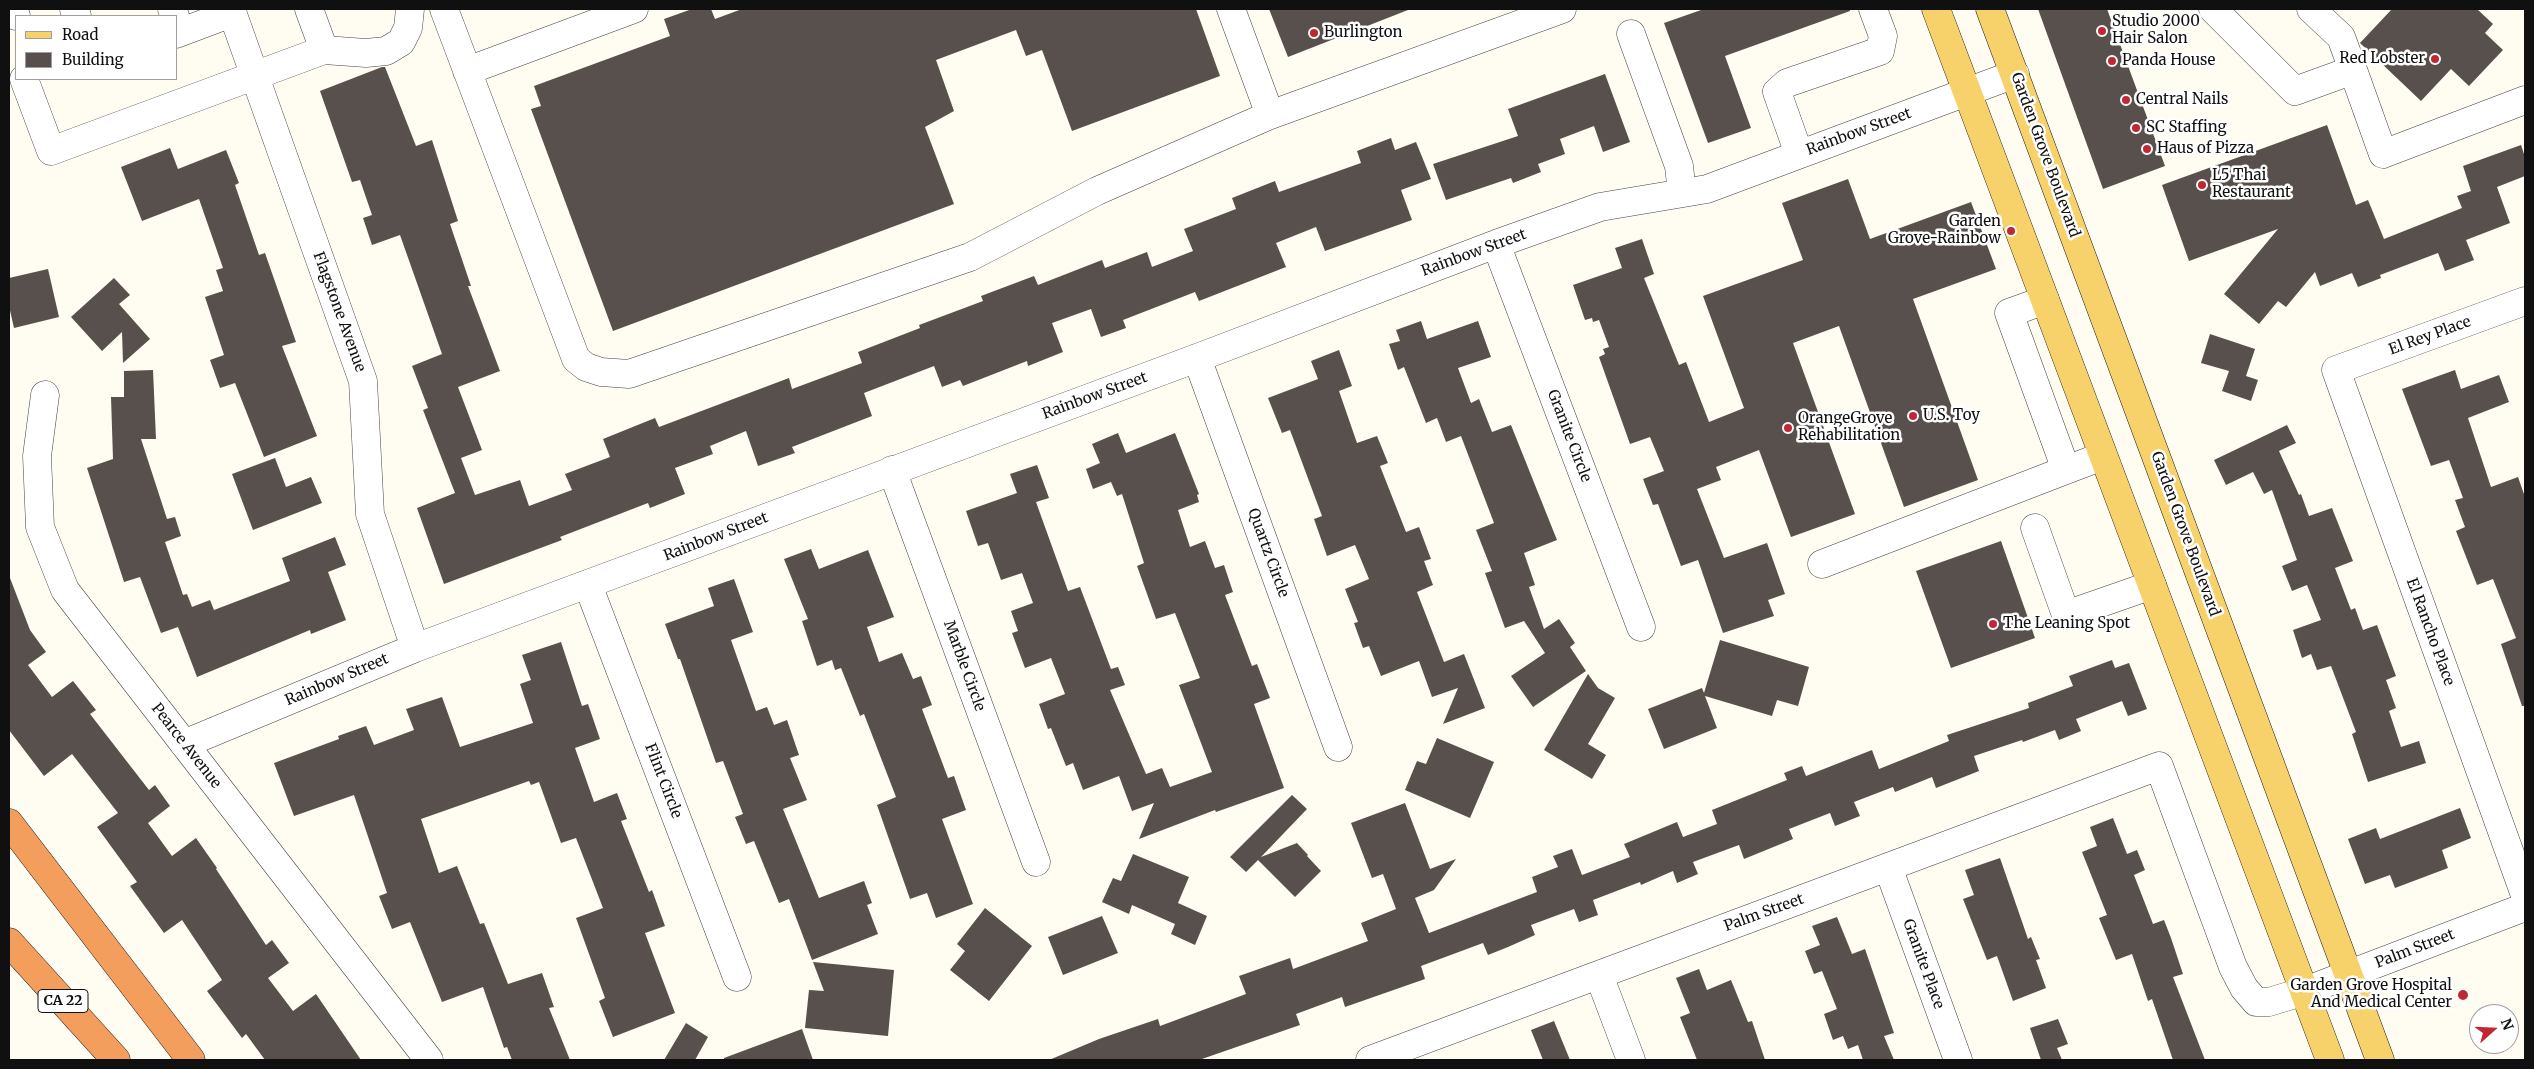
<!DOCTYPE html>
<style>
body{margin:0}
#map{position:relative;width:2534px;height:1069px;overflow:hidden;background:#fffcf2;font-family:Merriweather,serif}
canvas{display:block}
.frame{position:absolute;inset:0;border:10px solid #101010;pointer-events:none}
.legend{position:absolute;left:15px;top:15px;width:162px;height:65px;box-sizing:border-box;background:#fff;border:1px solid #9f9f9f;margin:0;padding:6px 9px;list-style:none;font-size:15px;color:#101010}
.legend li{display:flex;align-items:center;gap:10px;height:25px}
.legend b{width:25px;border:1px solid #9f9f9f}
.north{position:absolute;left:2469px;top:1004px;width:50px;height:50px;box-sizing:border-box;background:#fff;border:1px solid #9f9f9f;border-radius:50%;rotate:70deg;font-size:14px;font-weight:700;line-height:20px;text-align:center;color:#101010}
.north::after{content:'';display:block;margin:auto;width:18px;height:22px;background:#bf2832;clip-path:polygon(50% 0,100% 100%,50% 72%,0 100%)}
</style>
<div id="map">
<canvas width="2534" height="1069"></canvas>
<div class="frame"></div>
<ul class="legend">
<li><b style="height:6px;background:#f7d26a"></b>Road</li>
<li><b style="height:14px;background:#58504c"></b>Building</li>
</ul>
<div class="north">N</div>
</div>
<script>
const ctx = document.querySelector('canvas').getContext('2d');
ctx.lineJoin = 'round';
function fill(path, color) { ctx.fillStyle = color; ctx.fill(path, 'evenodd'); }
const toPath = rows => new Path2D(rows.map(r => 'M' + r).join(''));
function trace(path, color, width, dash) { ctx.strokeStyle = color; ctx.lineWidth = width; ctx.lineCap = dash ? 'butt' : 'round'; ctx.setLineDash(dash || []); ctx.stroke(path); }
function write(font, color, halo, rows, align = 'center') {
  ctx.font = font + ' Merriweather,serif'; ctx.lineWidth = 5; ctx.setLineDash([]); ctx.textBaseline = 'middle'; ctx.strokeStyle = halo; ctx.fillStyle = color; for (const [text, x, y, turn = 0] of rows) {
    ctx.save(); ctx.translate(x, y); ctx.rotate((+turn || 0) * Math.PI / 180); ctx.textAlign = isNaN(turn) ? turn : align; if (halo) ctx.strokeText(text, 0, 0); ctx.fillText(text, 0, 0); ctx.restore();
  }
}
fill(toPath([
 [692,9,711,9,715,19,742,9,1196,9,1220,76,1072,131,1042,50,1026,56,1016,30,936,60,954,111,925,127,954,204,613,331,531,109,541,106,534,86,670,36,664,19],
 [1269,9,1408,9,1408,10,1288,57],
 [1704,9,1850,9,1850,11,1725,56,1751,128,1708,143,1664,23],
 [2038,9,2107,9,2165,166,2103,189],
 [2392,9,2477,9,2493,24,2485,33,2503,50,2469,86,2451,69,2421,101,2360,43],
 [382,67,385,67,416,146,432,140,458,221,450,224,471,286,468,286,500,371,458,387,482,450,461,458,475,495,520,480,529,506,572,490,565,474,610,457,603,439,655,418,659,427,789,378,792,389,862,363,858,352,920,328,919,325,983,301,981,296,1034,276,1038,285,1102,260,1105,268,1147,252,1152,267,1193,251,1184,229,1236,209,1232,198,1275,181,1279,192,1361,163,1357,151,1391,138,1395,150,1416,142,1431,179,1401,190,1412,220,1325,251,1316,227,1276,243,1286,267,1199,301,1195,292,1123,320,1126,328,1101,337,1091,309,1052,323,1063,352,1028,366,1027,361,963,386,960,380,942,387,934,366,864,393,872,416,792,447,795,453,758,466,746,431,710,446,713,454,675,468,685,494,650,508,648,503,560,537,562,540,444,584,417,508,455,493,423,410,428,408,412,366,442,354,400,235,372,245,363,218,372,215,360,180,352,182,320,91],
 [1605,74,1630,142,1603,152,1594,126,1560,139,1565,154,1538,164,1541,172,1513,183,1511,178,1446,200,1433,164,1518,136,1508,109],
 [2327,125,2356,205,2368,200,2384,239,2462,208,2457,196,2471,191,2463,166,2521,145,2525,157,2525,176,2497,187,2510,223,2466,240,2474,260,2445,271,2438,253,2380,275,2381,278,2358,287,2352,273,2320,286,2315,272,2286,307,2278,301,2259,324,2224,294,2278,229,2189,261,2162,185],
 [170,148,178,169,226,150,239,183,235,185,259,255,265,253,296,342,282,346,317,436,264,457,235,383,220,388,210,360,224,355,205,297,223,291,216,270,223,268,199,199,142,221,121,167],
 [1848,179,1870,239,1971,202,1996,269,1913,299,1978,480,1904,507,1839,326,1793,343,1855,514,1791,537,1759,450,1716,467,1721,480,1697,489,1724,558,1767,543,1785,594,1768,600,1774,616,1723,633,1698,560,1681,566,1658,504,1653,505,1643,479,1664,471,1650,437,1630,444,1599,357,1605,354,1603,349,1609,347,1599,320,1593,322,1592,318,1585,320,1573,285,1622,268,1615,248,1642,239,1654,274,1644,278,1679,365,1686,362,1709,422,1744,408,1703,296,1803,260,1782,203],
 [48,269,59,317,14,328,9,306,9,278],
 [114,278,130,295,119,304,150,339,123,363,122,332,102,351,71,317],
 [1421,321,1427,339,1478,321,1491,357,1458,368,1471,403,1479,399,1492,432,1511,425,1557,540,1524,553,1535,585,1529,587,1544,629,1559,619,1575,643,1570,647,1586,671,1533,707,1511,676,1545,653,1524,621,1505,628,1485,573,1492,571,1476,530,1494,523,1461,436,1446,442,1437,418,1426,423,1404,367,1398,370,1389,344,1400,341,1396,330],
 [2210,334,2255,349,2246,376,2258,380,2251,401,2222,391,2229,371,2201,363],
 [1339,350,1352,386,1339,391,1357,443,1377,436,1388,463,1380,466,1406,532,1419,527,1431,559,1424,561,1433,585,1417,592,1444,662,1464,654,1485,708,1443,724,1458,688,1432,697,1419,661,1381,676,1369,646,1363,648,1354,623,1358,622,1345,589,1369,579,1355,545,1327,556,1314,519,1322,516,1290,430,1282,433,1268,398,1318,379,1311,361],
 [153,370,156,439,141,439,167,519,175,517,181,536,165,542,183,595,187,594,192,607,210,600,214,610,290,581,282,558,335,537,346,565,328,572,346,620,311,634,310,630,197,677,178,627,161,633,140,577,124,582,87,468,113,459,111,397,124,397,124,371],
 [2455,370,2461,389,2499,375,2509,402,2468,418,2491,487,2518,477,2525,497,2525,706,2522,706,2501,644,2516,638,2493,579,2477,585,2456,531,2465,527,2455,500,2463,498,2449,460,2431,466,2402,389],
 [2287,425,2296,443,2279,451,2299,495,2301,494,2309,516,2332,508,2353,561,2335,568,2351,610,2355,608,2363,630,2377,625,2396,676,2386,680,2396,708,2389,711,2401,747,2419,741,2426,763,2368,782,2352,734,2356,732,2331,666,2317,670,2311,654,2302,658,2293,630,2321,620,2307,585,2292,591,2282,566,2297,560,2272,490,2264,494,2253,472,2226,485,2214,460],
 [1118,433,1126,453,1175,433,1199,494,1197,495,1199,502,1178,510,1190,547,1205,541,1215,568,1224,565,1233,592,1225,595,1252,666,1257,664,1270,698,1254,704,1284,788,1216,812,1215,810,1139,839,1154,803,1132,811,1119,776,1083,790,1073,763,1066,766,1051,728,1048,729,1039,704,1065,694,1051,658,1025,668,1012,633,1018,631,1011,611,1033,603,1022,573,1001,580,988,543,978,546,966,511,1017,493,1010,474,1037,465,1049,498,1036,502,1068,591,1080,587,1111,669,1118,667,1125,685,1110,690,1146,774,1162,768,1170,787,1212,772,1179,685,1200,678,1175,613,1156,619,1137,566,1144,563,1122,494,1117,496,1111,482,1093,489,1086,469,1100,463,1092,444],
 [275,458,286,487,311,477,322,503,253,530,232,474],
 [2001,541,2035,638,1951,668,1916,571],
 [811,549,819,569,868,550,894,617,867,627,879,662,902,653,913,679,921,676,932,705,922,709,948,778,954,776,966,810,942,819,973,904,936,918,927,893,910,899,877,805,896,797,864,714,860,716,841,668,835,670,832,660,817,666,802,621,808,619,784,559],
 [10,578,30,630,46,652,28,665,52,697,73,681,96,710,90,714,149,790,155,785,170,806,148,823,172,856,196,838,217,868,216,869,266,945,272,940,289,963,268,978,293,1011,316,994,361,1060,265,1060,246,1034,242,1038,207,991,222,980,182,920,164,933,130,886,137,882,97,827,118,813,72,754,44,776,9,730],
 [734,579,753,632,731,640,756,711,767,707,774,725,787,720,799,755,790,758,807,800,783,809,819,898,864,881,872,903,867,905,878,934,812,960,789,899,779,903,754,841,746,844,735,817,743,814,723,761,716,763,680,659,678,659,665,624,714,606,708,588],
 [1720,640,1809,667,1798,706,1777,700,1772,716,1705,696,1717,728,1664,749,1648,709,1702,688,1704,693],
 [561,642,582,706,588,704,600,739,575,748,594,802,617,793,627,819,621,821,649,892,652,890,665,926,645,933,675,1013,613,1037,599,1001,605,998,576,918,603,908,576,838,561,843,539,782,531,785,529,781,421,819,439,873,457,866,480,924,484,923,508,984,542,973,554,1007,549,1008,570,1060,512,1060,507,1047,504,1048,483,987,442,1002,410,922,392,929,379,896,387,893,354,795,294,816,274,763,339,739,338,736,366,726,374,745,414,730,406,709,442,697,460,747,533,723,520,684,531,680,522,655],
 [2112,660,2115,668,2129,663,2147,709,2128,716,2122,701,2076,719,2081,731,2059,740,2055,730,2023,742,2022,740,1974,756,1979,771,1936,788,1932,777,1895,792,1893,787,1854,802,1860,816,1835,826,1830,813,1789,829,1793,839,1744,859,1739,845,1693,862,1698,874,1677,883,1673,871,1641,885,1640,882,1593,900,1598,915,1579,922,1574,909,1531,925,1535,935,1508,947,1488,955,1483,943,1421,966,1425,979,1345,1007,1342,997,1296,1014,1300,1025,1199,1060,1049,1060,1099,1039,1158,1019,1160,1026,1246,994,1239,976,1290,958,1293,969,1368,941,1361,923,1396,909,1383,874,1372,878,1351,823,1405,803,1430,869,1456,859,1434,890,1415,898,1429,933,1537,892,1532,877,1558,867,1553,856,1572,849,1582,875,1630,857,1624,844,1677,822,1683,837,1717,824,1712,810,1787,780,1784,773,1802,766,1806,776,1872,750,1879,769,1949,741,1947,735,2029,708,2028,703,2073,686,2069,676],
 [1588,674,1598,688,1615,698,1588,744,1606,755,1592,779,1544,750],
 [1437,738,1494,762,1470,818,1405,790,1417,761,1426,764],
 [1292,795,1307,809,1261,857,1297,843,1308,855,1307,856,1321,871,1295,897,1258,860,1246,872,1230,857],
 [2460,808,2471,838,2442,850,2448,868,2395,888,2390,875,2365,884,2348,839,2376,828,2380,839],
 [2113,818,2127,854,2137,850,2145,870,2134,875,2153,924,2164,920,2171,938,2183,974,2173,977,2205,1060,2173,1060,2152,999,2148,1001,2132,954,2116,960,2099,918,2107,915,2082,852,2097,846,2090,827],
 [1133,854,1189,877,1178,903,1207,916,1195,945,1171,934,1175,924,1132,905,1129,914,1102,902,1113,878,1121,881],
 [2000,858,2028,939,2031,937,2040,959,2036,960,2046,988,2013,1001,1997,956,1987,960,1963,899,1974,895,1965,870],
 [985,908,1032,946,989,1001,950,970,965,951,957,944],
 [1102,916,1118,953,1063,975,1048,937],
 [1837,917,1852,954,1865,949,1894,1033,1884,1036,1894,1060,1863,1060,1858,1045,1848,1049,1843,1036,1833,1040,1824,1014,1837,1009,1822,971,1814,974,1805,951,1820,945,1812,926],
 [813,962,894,970,888,1036,805,1028,809,990,824,991],
 [1699,969,1707,990,1731,980,1748,1022,1752,1021,1765,1060,1697,1060,1680,1017,1690,1013,1676,978],
 [2058,1019,2068,1044,2057,1048,2062,1060,2041,1060,2030,1028],
 [1554,1021,1570,1060,1543,1060,1531,1030],
 [686,1023,708,1037,695,1060,664,1060],
 [802,1029,813,1060,724,1060,724,1058]
]), '#58504c');
const minor = toPath([
 [13,9,16,16],
 [74,9,77,16],
 [172,9,175,16],
 [231,9,363,381,370,514,415,648],
 [444,9,576,359,586,367,601,372,629,374,970,257,1097,191,1270,115,1562,9],
 [1231,9,1270,115],
 [2213,9,2295,91,2353,70,2341,37,2311,9],
 [176,34,232,13],
 [1631,34,1679,166,1682,193],
 [324,50,366,53,386,51,401,42,408,28,410,9],
 [2353,70,2383,154,2525,100],
 [467,71,634,9],
 [24,79,51,151,324,50,309,9],
 [1799,154,1777,92,1787,83,1880,51,1883,36,1873,9],
 [1496,244,1641,627],
 [2525,301,2336,370,2525,895],
 [1197,358,1338,747],
 [45,395,37,456,40,527,65,590,429,1060],
 [892,470,1036,862],
 [2066,470,2103,456],
 [2035,528,2066,615,2152,585],
 [1822,564,2066,470,2009,313,2045,300],
 [588,585,737,977],
 [184,744,415,648,1197,358,1496,244,1600,207,1707,189,2015,74],
 [1888,867,1958,1060],
 [1599,975,1631,1060],
 [1370,1060,2159,766,2233,967,2244,988,2256,1002,2269,1002,2305,991,2525,907]
]);
const major = toPath([
 [1936,9,2330,1060],
 [1990,9,2380,1060]
]);
const highway = toPath([
 [9,823,191,1060],
 [9,942,116,1060]
]);
trace(minor, '#434343', 29);
trace(major, '#212121', 29);
trace(highway, '#212121', 29);
trace(minor, '#fff', 28);
trace(major, '#f7d26a', 28);
trace(highway, '#f39e5c', 28);
for (const [x, y, r, color] of [
 [2102,31,5,"#bf2832"],
 [1314,33,5,"#bf2832"],
 [2435,59,5,"#bf2832"],
 [2112,61,5,"#bf2832"],
 [2126,100,5,"#bf2832"],
 [2136,128,5,"#bf2832"],
 [2147,149,5,"#bf2832"],
 [2202,185,5,"#bf2832"],
 [2011,231,5,"#bf2832"],
 [1913,416,5,"#bf2832"],
 [1788,428,5,"#bf2832"],
 [1993,624,5,"#bf2832"],
 [2463,995,6,"#bf2832"]
]) { const dot = new Path2D(); dot.arc(x, y, r, 0, 2 * Math.PI); ctx.fillStyle = color; ctx.fill(dot); trace(dot, '#fff', 2); }
for (const [x, y, w] of [
 [63,1001,50]
]) { const box = new Path2D(); box.roundRect(x - w / 2, y - 11.5, w, 23, 4); ctx.fillStyle = '#fff'; ctx.fill(box); trace(box, '#101010', 1); }
write('bold 14px', '#101010', null, [
 ["CA 22",63,1001]
]);
write('15px', '#101010', '#fff', [
 ["Studio 2000",2112,22],
 ["Hair Salon",2112,39],
 ["Burlington",1324,33],
 ["Red Lobster",2425,59,"right"],
 ["Panda House",2122,61],
 ["Central Nails",2136,100],
 ["SC Staffing",2146,128],
 ["Haus of Pizza",2157,149],
 ["L5 Thai",2212,176],
 ["Restaurant",2212,193],
 ["Garden",2001,222,"right"],
 ["Grove-Rainbow",2001,239,"right"],
 ["U.S. Toy",1923,416],
 ["OrangeGrove",1798,419],
 ["Rehabilitation",1798,436],
 ["The Leaning Spot",2003,624],
 ["Garden Grove Hospital",2452,986,"right"],
 ["And Medical Center",2452,1003,"right"]
], 'left');
write('15px', '#101010', '#fff', [
 ["Rainbow Street",1859,132,-20],
 ["Garden Grove Boulevard",2045,155,70],
 ["Rainbow Street",1474,253,-20],
 ["Flagstone Avenue",339,312,70],
 ["El Rey Place",2430,336,-20],
 ["Rainbow Street",1095,396,-20],
 ["Granite Circle",1569,436,69],
 ["Garden Grove Boulevard",2185,534,70],
 ["Rainbow Street",716,537,-21],
 ["Quartz Circle",1268,553,70],
 ["El Rancho Place",2430,632,70],
 ["Marble Circle",964,666,70],
 ["Rainbow Street",337,680,-23],
 ["Pearce Avenue",186,746,52],
 ["Flint Circle",663,781,69],
 ["Palm Street",1764,913,-20],
 ["Palm Street",2415,949,-21],
 ["Granite Place",1923,964,70]
]);
</script>
